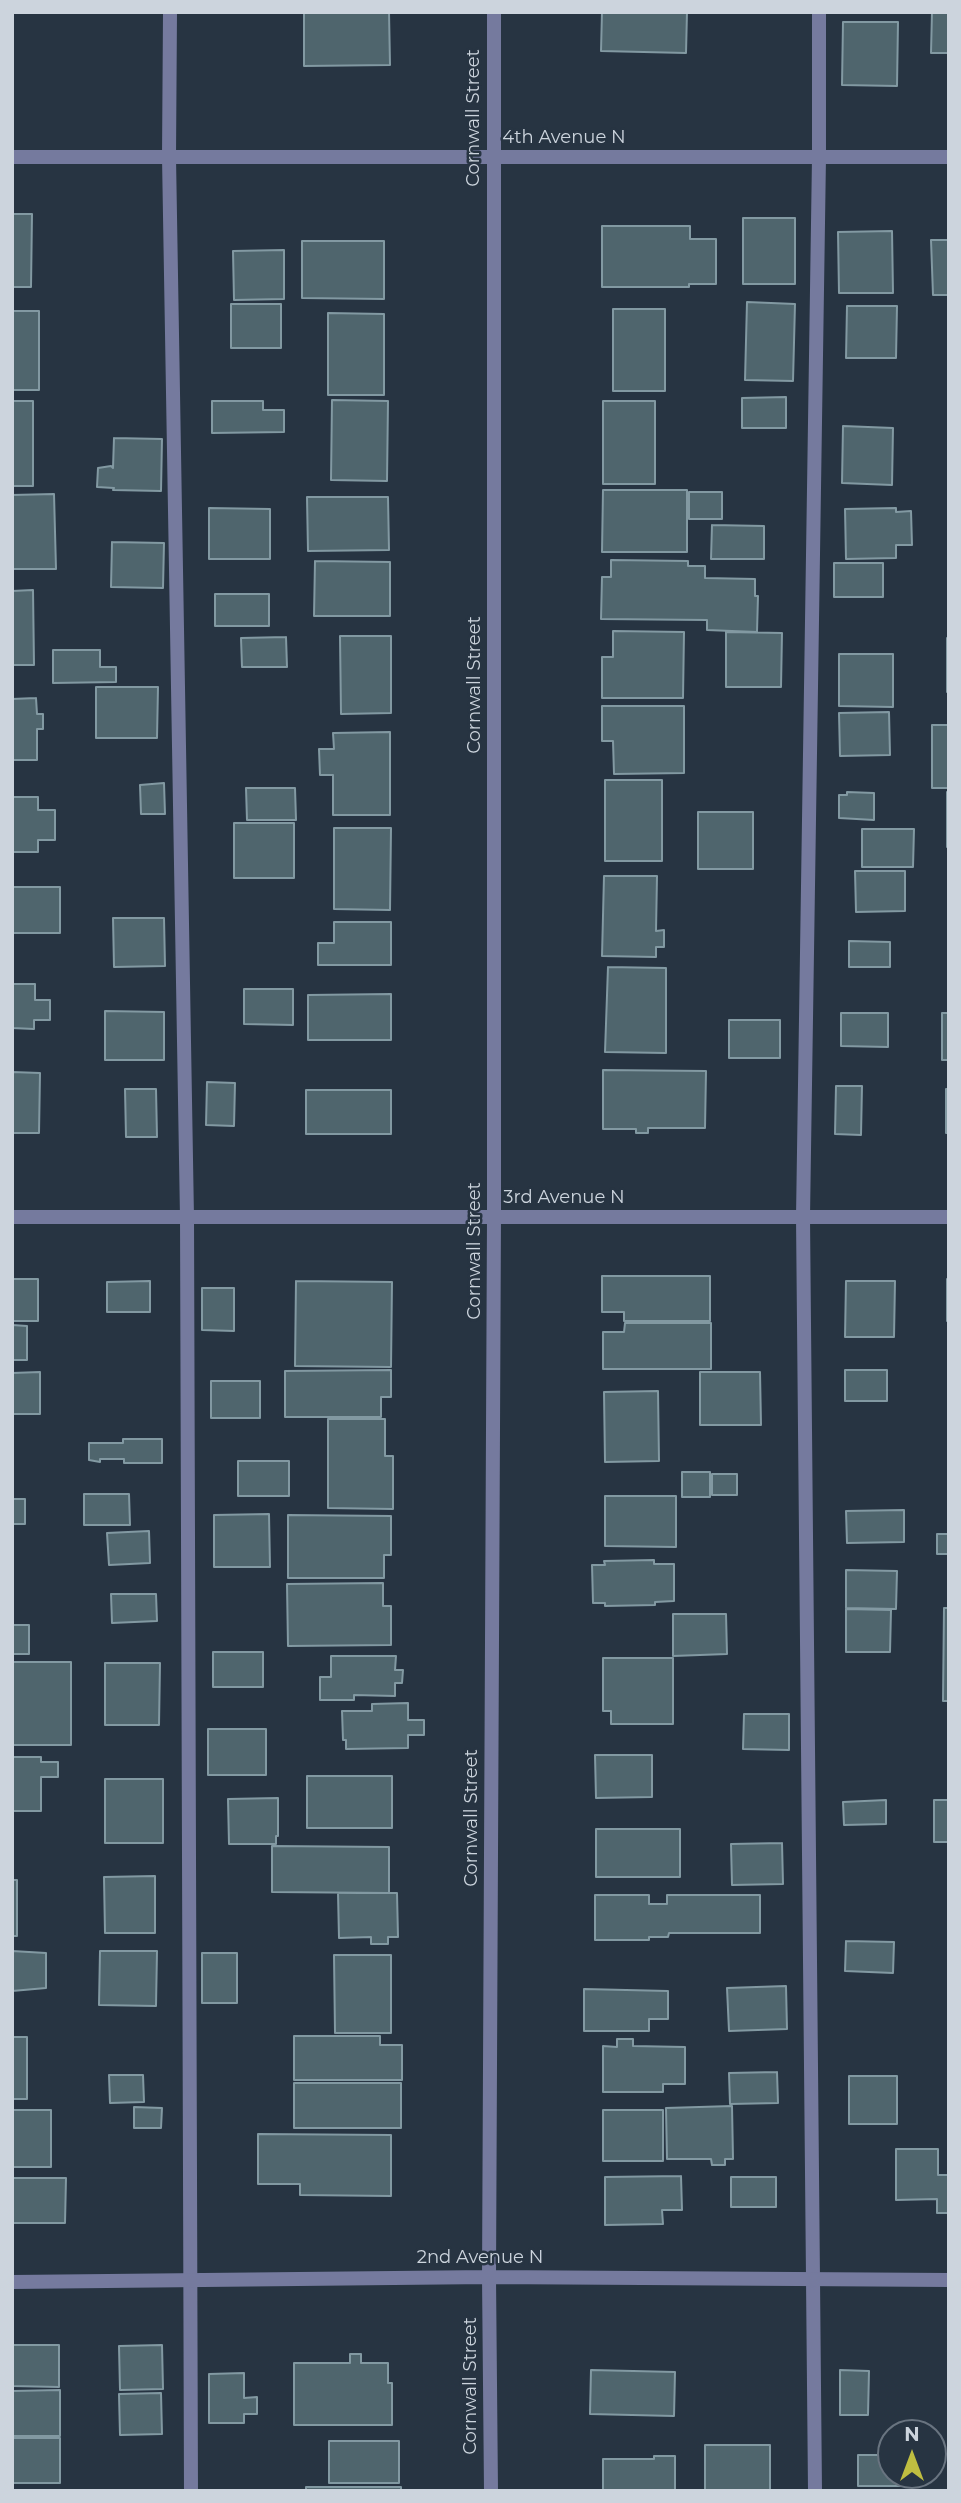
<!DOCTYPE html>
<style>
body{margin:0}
#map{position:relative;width:961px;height:2503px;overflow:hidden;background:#273442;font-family:Montserrat,sans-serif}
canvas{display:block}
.frame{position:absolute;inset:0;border:14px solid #ccd4dd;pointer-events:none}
.north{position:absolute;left:877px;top:2419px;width:70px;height:70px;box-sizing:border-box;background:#273442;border:2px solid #697480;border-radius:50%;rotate:0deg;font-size:19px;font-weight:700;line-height:28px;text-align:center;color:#ccd4dd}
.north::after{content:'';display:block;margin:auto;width:24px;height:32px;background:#bfbe41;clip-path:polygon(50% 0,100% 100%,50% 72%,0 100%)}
</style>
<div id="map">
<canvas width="961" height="2503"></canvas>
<div class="frame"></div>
<div class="north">N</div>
</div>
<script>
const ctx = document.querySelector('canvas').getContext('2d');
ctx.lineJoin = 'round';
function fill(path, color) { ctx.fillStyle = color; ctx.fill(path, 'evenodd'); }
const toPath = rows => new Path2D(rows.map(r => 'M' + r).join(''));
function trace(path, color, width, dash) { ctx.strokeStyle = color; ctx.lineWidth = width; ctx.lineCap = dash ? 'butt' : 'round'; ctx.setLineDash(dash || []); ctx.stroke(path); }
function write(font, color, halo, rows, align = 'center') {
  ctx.font = font + ' Montserrat,sans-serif'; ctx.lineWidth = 5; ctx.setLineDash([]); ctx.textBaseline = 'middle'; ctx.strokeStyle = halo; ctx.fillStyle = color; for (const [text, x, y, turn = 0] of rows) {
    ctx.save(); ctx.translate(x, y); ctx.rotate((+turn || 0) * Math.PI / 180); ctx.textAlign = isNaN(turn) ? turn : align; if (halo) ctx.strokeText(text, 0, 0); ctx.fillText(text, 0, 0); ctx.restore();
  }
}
const building = toPath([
 [304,12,389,12,390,65,304,66,304,12],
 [602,12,687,12,686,53,601,51,602,12],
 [932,12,949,12,949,53,931,53,932,12],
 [843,22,898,22,897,86,842,85,843,22],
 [12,214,32,214,31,287,12,287,12,214],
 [743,218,795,218,795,284,743,284,743,218],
 [602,226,690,226,690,239,716,239,716,284,689,284,689,287,602,287,602,226],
 [892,231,893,293,839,293,838,232,892,231],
 [931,240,949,240,949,295,933,295,931,240],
 [302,241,384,241,384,299,302,298,302,241],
 [284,250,284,299,234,300,233,251,284,250],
 [747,302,795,304,793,381,745,380,747,302],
 [231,304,281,304,281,348,231,348,231,304],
 [847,306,897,306,896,358,846,358,847,306],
 [613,309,665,309,665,391,613,391,613,309],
 [12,311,39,311,39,390,12,390,12,311],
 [328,313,384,314,384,395,328,395,328,313],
 [786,397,786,428,742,428,742,398,786,397],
 [332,400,388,401,387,481,331,480,332,400],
 [12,401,33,401,33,486,12,486,12,401],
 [212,401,263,401,263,410,284,410,284,432,212,433,212,401],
 [603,401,655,401,655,484,603,484,603,401],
 [843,426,893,428,892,485,842,483,843,426],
 [114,438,162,439,161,491,113,490,114,488,97,487,98,468,111,466,113,468,114,438],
 [603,490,687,490,687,552,602,552,603,490],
 [689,492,722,492,722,519,689,519,689,492],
 [54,494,56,569,12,569,12,495,54,494],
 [307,497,388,497,389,550,308,551,307,497],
 [209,508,270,509,270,559,209,559,209,508],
 [896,508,896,512,911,511,912,545,896,545,896,558,846,559,845,509,896,508],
 [712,525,764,526,764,559,711,559,712,525],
 [112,542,164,543,163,588,111,587,112,542],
 [611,560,688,561,688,566,705,566,705,578,755,579,755,596,758,596,757,632,707,630,707,620,601,619,602,577,611,577,611,560],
 [315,561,390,562,390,616,314,616,315,561],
 [834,563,883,563,883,597,834,597,834,563],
 [33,590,34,665,12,665,12,591,33,590],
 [215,594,269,594,269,626,215,626,215,594],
 [613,631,684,632,683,698,602,698,602,657,613,657,613,631],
 [726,632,782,633,781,687,726,687,726,632],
 [340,636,391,636,391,713,341,714,340,636],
 [286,637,287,667,242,667,241,638,286,637],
 [947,638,949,638,949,692,947,692,947,638],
 [53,650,100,650,100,667,116,667,116,682,53,683,53,650],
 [839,654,893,654,893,707,839,706,839,654],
 [96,687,158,687,157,738,96,738,96,687],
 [36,698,37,714,43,714,43,729,37,729,37,760,12,760,12,699,36,698],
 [602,706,684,706,684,773,614,774,613,741,602,741,602,706],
 [889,712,890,755,840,756,839,713,889,712],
 [932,725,949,725,949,788,932,788,932,725],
 [390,732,390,815,333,815,333,775,320,775,319,749,334,749,333,733,390,732],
 [605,780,662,780,662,861,605,861,605,780],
 [164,783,165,814,141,814,140,785,164,783],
 [246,788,295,788,296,820,247,820,246,788],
 [847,792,874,793,874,820,839,818,839,795,847,795,847,792],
 [947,792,949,792,949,847,947,847,947,792],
 [12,797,38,797,38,810,55,810,55,840,38,840,38,852,12,852,12,797],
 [698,812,753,812,753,869,698,869,698,812],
 [234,823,294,823,294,878,234,878,234,823],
 [334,828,391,828,390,910,334,909,334,828],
 [862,829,914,829,913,867,862,867,862,829],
 [855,871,905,871,905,911,856,912,855,871],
 [604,876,657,876,656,931,664,930,664,947,656,947,656,957,602,956,604,876],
 [12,887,60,887,60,933,12,933,12,887],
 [113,918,164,918,165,966,114,967,113,918],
 [334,922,391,922,391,965,318,965,318,943,334,943,334,922],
 [849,941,890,942,890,967,849,967,849,941],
 [608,967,666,968,666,1053,605,1052,608,967],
 [12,984,35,984,35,1000,50,1000,50,1020,34,1020,34,1029,12,1028,12,984],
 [244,989,293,989,293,1025,244,1024,244,989],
 [391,994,391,1040,308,1040,308,995,391,994],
 [105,1011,164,1012,164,1060,105,1060,105,1011],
 [841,1013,888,1013,888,1047,841,1046,841,1013],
 [942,1013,949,1013,949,1060,942,1060,942,1013],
 [729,1020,780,1020,780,1058,729,1058,729,1020],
 [603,1070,706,1071,705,1128,648,1128,648,1133,636,1133,636,1129,603,1129,603,1070],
 [12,1072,40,1073,39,1133,12,1133,12,1072],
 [207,1082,235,1083,234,1126,206,1125,207,1082],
 [836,1086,862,1086,861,1135,835,1134,836,1086],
 [125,1089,156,1089,157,1137,126,1137,125,1089],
 [946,1089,949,1089,949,1133,946,1133,946,1089],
 [306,1090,391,1090,391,1134,306,1134,306,1090],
 [602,1276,710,1276,710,1321,624,1321,624,1312,602,1312,602,1276],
 [12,1279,38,1279,38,1321,12,1321,12,1279],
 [947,1279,949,1279,949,1321,947,1321,947,1279],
 [150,1281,150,1312,107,1312,107,1282,150,1281],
 [296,1281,392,1282,391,1367,295,1366,296,1281],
 [846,1281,895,1281,894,1337,845,1337,846,1281],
 [202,1288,234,1288,234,1331,202,1330,202,1288],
 [625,1323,711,1323,711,1369,603,1369,603,1332,624,1332,625,1323],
 [12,1325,27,1326,27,1360,12,1360,12,1325],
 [391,1370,391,1397,381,1397,381,1417,285,1417,285,1371,391,1370],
 [845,1370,887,1370,887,1401,845,1401,845,1370],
 [40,1372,40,1414,12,1414,12,1373,40,1372],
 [700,1372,760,1372,761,1425,700,1425,700,1372],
 [211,1381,260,1381,260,1418,211,1418,211,1381],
 [658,1391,659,1461,605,1462,604,1392,658,1391],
 [328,1419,385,1419,385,1456,393,1456,393,1509,328,1508,328,1419],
 [123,1439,162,1439,162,1463,124,1463,124,1459,100,1459,100,1462,89,1460,89,1443,123,1443,123,1439],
 [238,1461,289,1461,289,1496,238,1496,238,1461],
 [682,1472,710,1472,710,1497,682,1497,682,1472],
 [712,1474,737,1474,737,1495,712,1495,712,1474],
 [84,1494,129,1494,130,1525,84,1525,84,1494],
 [605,1496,676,1496,676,1547,605,1546,605,1496],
 [12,1499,25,1499,25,1524,12,1524,12,1499],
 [904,1510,904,1542,847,1543,846,1511,904,1510],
 [269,1514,270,1567,214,1567,214,1515,269,1514],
 [288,1515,391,1516,391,1555,384,1555,384,1578,288,1578,288,1515],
 [149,1531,150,1563,109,1565,107,1533,149,1531],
 [937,1534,949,1534,949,1554,937,1554,937,1534],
 [654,1560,654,1564,674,1564,674,1601,655,1602,655,1605,605,1606,605,1603,593,1603,592,1565,605,1565,604,1561,654,1560],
 [846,1570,897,1571,896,1609,846,1608,846,1570],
 [383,1583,383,1606,391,1606,391,1645,288,1646,287,1584,383,1583],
 [111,1594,156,1594,157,1621,112,1623,111,1594],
 [944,1608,949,1608,949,1701,943,1701,944,1608],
 [846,1609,891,1610,890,1652,846,1652,846,1609],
 [673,1614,726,1614,727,1654,673,1656,673,1614],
 [12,1625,29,1625,29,1654,12,1654,12,1625],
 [213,1652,263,1652,263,1687,213,1687,213,1652],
 [331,1656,396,1656,395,1670,403,1670,402,1683,395,1683,395,1696,354,1695,354,1700,320,1700,320,1677,331,1677,331,1656],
 [603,1658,673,1658,673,1724,611,1724,611,1711,603,1711,603,1658],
 [12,1662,71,1662,71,1745,12,1745,12,1662],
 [105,1663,160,1663,159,1725,105,1725,105,1663],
 [408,1703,408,1720,424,1720,424,1735,408,1735,408,1748,346,1749,346,1740,343,1740,342,1711,372,1711,372,1704,408,1703],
 [744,1714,789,1714,789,1750,743,1749,744,1714],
 [208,1729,266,1729,266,1775,208,1775,208,1729],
 [595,1755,652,1755,652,1797,596,1798,595,1755],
 [12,1757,41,1757,41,1762,58,1762,58,1777,41,1777,41,1811,12,1811,12,1757],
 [307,1776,392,1776,392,1828,307,1828,307,1776],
 [105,1779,163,1779,163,1843,105,1843,105,1779],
 [278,1798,278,1836,276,1836,276,1844,229,1844,228,1799,278,1798],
 [886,1800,886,1824,844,1825,843,1802,886,1800],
 [934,1800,949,1800,949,1842,934,1842,934,1800],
 [596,1829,680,1829,680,1877,596,1877,596,1829],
 [782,1843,783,1884,732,1885,731,1844,782,1843],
 [272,1846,389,1847,389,1893,272,1892,272,1846],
 [155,1876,155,1933,105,1933,104,1877,155,1876],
 [12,1880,17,1880,17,1936,12,1936,12,1880],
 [338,1893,397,1893,398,1937,388,1937,388,1944,371,1944,371,1937,339,1938,338,1893],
 [595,1895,649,1895,649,1904,667,1904,667,1895,760,1895,760,1933,669,1933,668,1937,649,1937,649,1940,595,1940,595,1895],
 [846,1941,894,1942,893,1973,845,1971,846,1941],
 [12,1951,46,1953,46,1988,12,1991,12,1951],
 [100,1951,157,1951,156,2006,99,2005,100,1951],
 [202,1953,237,1953,237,2003,202,2003,202,1953],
 [334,1955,391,1955,391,2033,335,2033,334,1955],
 [786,1986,787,2029,729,2031,727,1988,786,1986],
 [584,1989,668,1991,668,2019,649,2019,649,2031,584,2031,584,1989],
 [294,2036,380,2036,380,2045,402,2045,402,2080,294,2080,294,2036],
 [12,2037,27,2037,27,2099,12,2099,12,2037],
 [617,2039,633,2039,633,2046,685,2047,685,2084,663,2084,663,2092,603,2092,603,2046,617,2047,617,2039],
 [777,2072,778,2103,730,2104,729,2073,777,2072],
 [109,2075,143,2075,144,2102,110,2103,109,2075],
 [849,2076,897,2076,897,2124,849,2124,849,2076],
 [294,2083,401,2083,401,2128,294,2128,294,2083],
 [732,2106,733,2159,725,2159,725,2165,712,2165,711,2159,667,2159,666,2108,732,2106],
 [134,2107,162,2108,161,2128,134,2128,134,2107],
 [12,2110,51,2110,51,2167,12,2167,12,2110],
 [603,2110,663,2110,663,2161,603,2161,603,2110],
 [258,2134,391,2135,391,2196,300,2195,300,2184,258,2184,258,2134],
 [896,2149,938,2149,938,2175,949,2175,949,2213,937,2213,937,2199,896,2200,896,2149],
 [681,2176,682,2210,662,2210,663,2224,605,2225,605,2177,681,2176],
 [731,2177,776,2177,776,2207,731,2207,731,2177],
 [12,2178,66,2178,65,2223,12,2223,12,2178],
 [12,2345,59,2345,59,2387,12,2386,12,2345],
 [162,2345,163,2389,120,2390,119,2346,162,2345],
 [350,2354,361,2354,361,2363,388,2363,388,2383,392,2383,392,2425,294,2425,294,2363,350,2363,350,2354],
 [591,2370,675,2372,674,2416,590,2414,591,2370],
 [840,2370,869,2371,868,2415,840,2415,840,2370],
 [244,2373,244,2398,257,2397,257,2414,244,2414,244,2423,209,2423,209,2374,244,2373],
 [60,2390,60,2436,12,2436,12,2391,60,2390],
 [161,2393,162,2434,120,2435,119,2394,161,2393],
 [12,2438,60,2438,60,2483,12,2483,12,2438],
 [329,2441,399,2441,399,2483,329,2483,329,2441],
 [705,2445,770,2445,770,2491,705,2491,705,2445],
 [858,2455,891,2455,891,2475,905,2475,905,2486,858,2486,858,2455],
 [654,2456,675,2456,675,2491,603,2491,603,2459,654,2459,654,2456],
 [306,2487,401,2487,401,2491,306,2491,306,2487]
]);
fill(building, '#4f656d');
trace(building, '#8299a2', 2);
trace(toPath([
 [170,12,169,157,187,1217,191,2491],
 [815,2491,803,1217,819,157,819,12]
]), '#757a9e', 14);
trace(toPath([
 [12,157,949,157],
 [12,1217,949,1217],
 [12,2282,489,2277,949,2280],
 [491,2491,489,2277,494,1217,494,12]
]), '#757a9e', 14);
write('18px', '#ccd4dd', '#273442', [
 ["Cornwall Street",474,118,-90],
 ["4th Avenue N",564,138],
 ["Cornwall Street",475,685,-90],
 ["3rd Avenue N",564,1198],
 ["Cornwall Street",475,1251,-90],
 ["Cornwall Street",472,1818,-90],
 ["2nd Avenue N",480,2258],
 ["Cornwall Street",471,2386,-90]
]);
</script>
